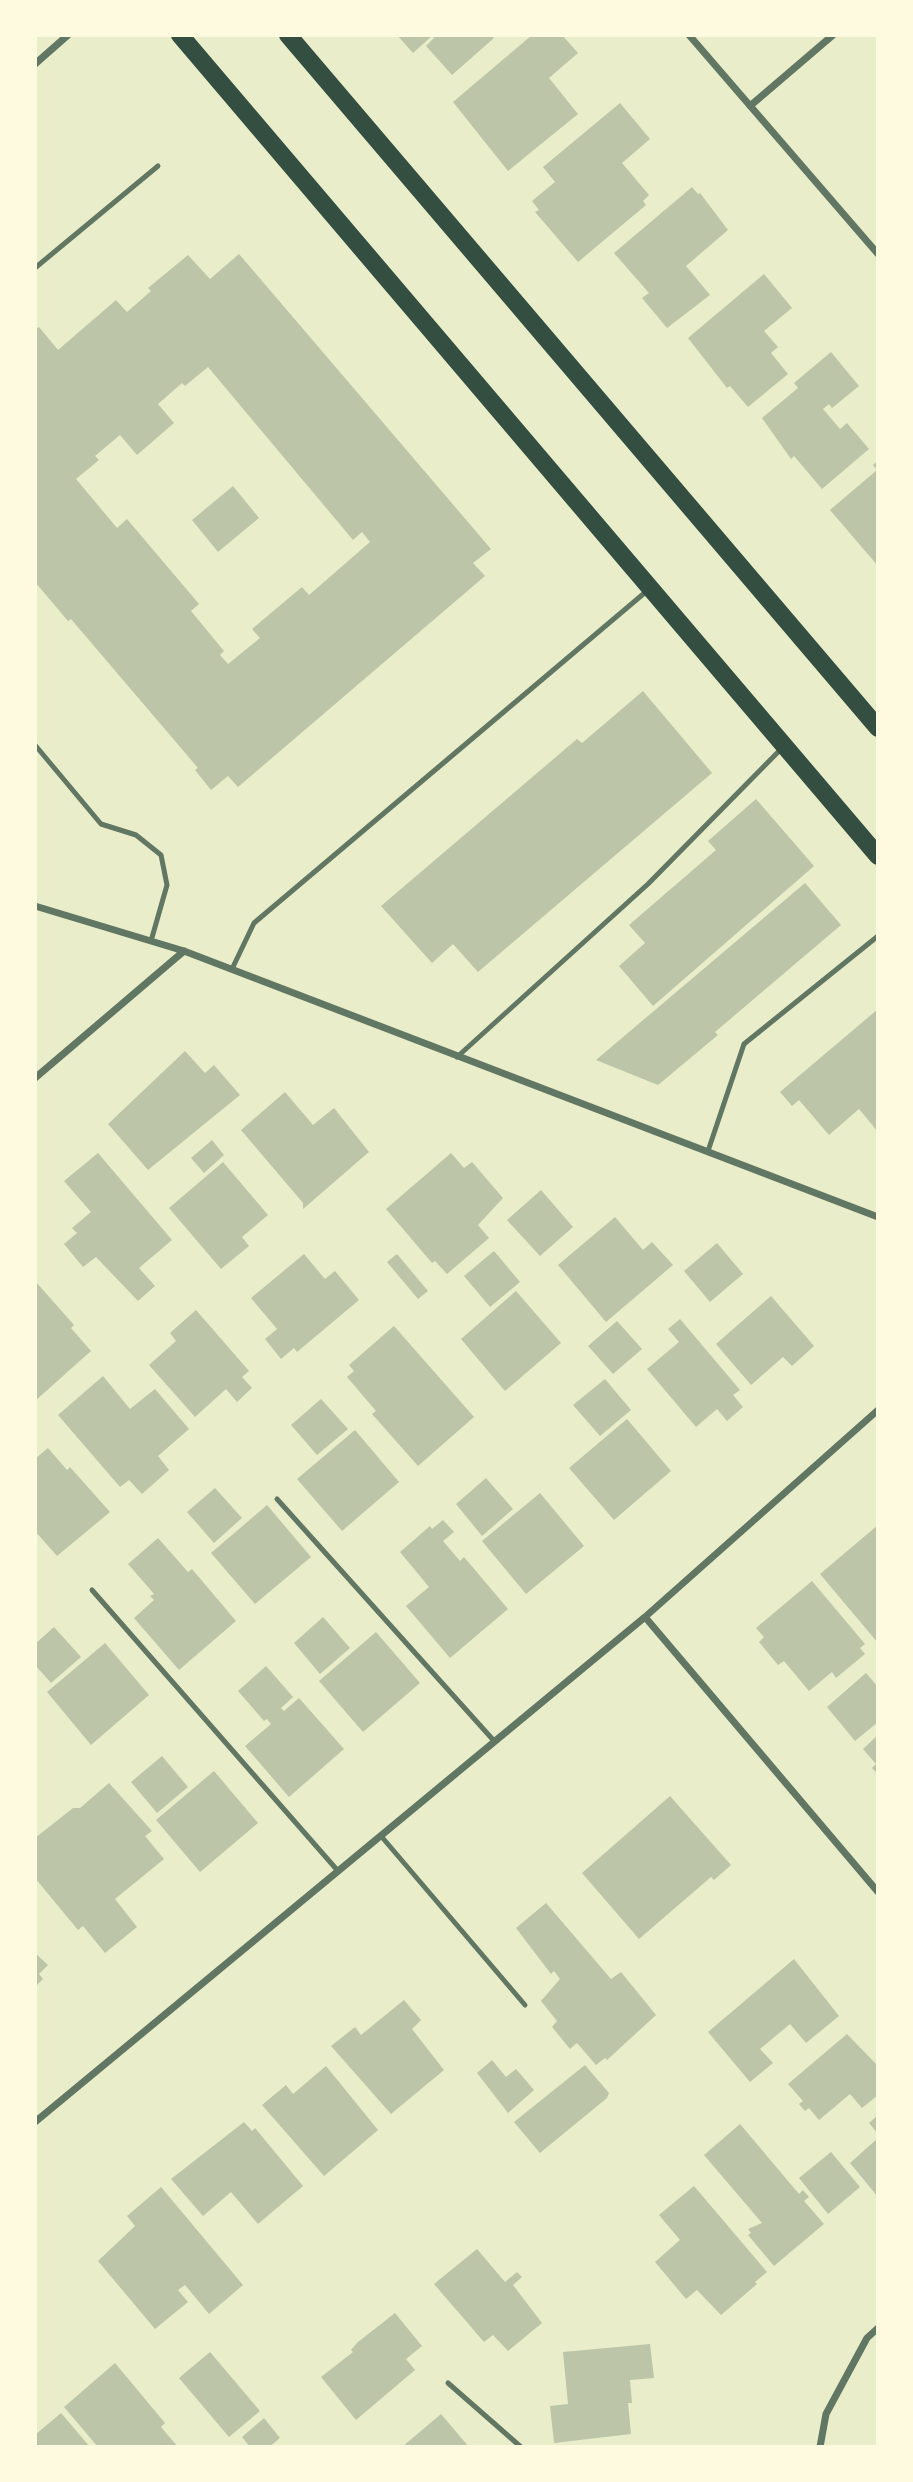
<!DOCTYPE html>
<style>
body{margin:0}
#map{position:relative;width:913px;height:2482px;overflow:hidden;background:#e9edc9;font-family:"Fira Sans",sans-serif}
canvas{display:block}
.frame{position:absolute;inset:0;border:37px solid #fefae0;pointer-events:none}
</style>
<div id="map">
<canvas width="913" height="2482"></canvas>
<div class="frame"></div>
</div>
<script>
const ctx = document.querySelector('canvas').getContext('2d');
ctx.lineJoin = 'round';
function fill(path, color) { ctx.fillStyle = color; ctx.fill(path, 'evenodd'); }
const toPath = rows => new Path2D(rows.map(r => 'M' + r).join(''));
function trace(path, color, width, dash) { ctx.strokeStyle = color; ctx.lineWidth = width; ctx.lineCap = dash ? 'butt' : 'round'; ctx.setLineDash(dash || []); ctx.stroke(path); }
fill(toPath([
 [397,35,491,35,494,38,452,75,426,46,434,38,432,36,413,53],
 [532,35,562,35,578,53,549,78,578,114,508,171,453,102],
 [620,103,650,139,622,163,649,195,643,201,646,205,578,262,535,212,539,210,532,201,555,182,543,167],
 [692,187,698,194,700,193,728,230,686,266,710,295,667,328,642,298,649,293,614,253],
 [239,254,491,549,473,563,485,576,238,787,228,776,211,790,195,770,198,768,71,619,68,621,35,582,35,330,39,327,58,350,116,300,127,312,151,291,148,288,188,255,210,279],
 [208,367,353,540,362,532,370,542,309,595,302,587,252,629,260,638,228,664,220,655,224,651,191,611,199,604,127,519,117,528,76,479,99,460,95,456,120,435,137,455,174,423,158,404,182,383,185,386],
 [764,274,792,308,764,331,778,347,771,353,788,374,748,407,730,386,727,388,688,338],
 [831,352,859,386,832,408,829,404,823,409,840,429,847,423,869,449,822,489,794,456,791,459,762,418,798,388,794,383],
 [878,461,878,566,830,510,877,470,873,465],
 [233,486,259,518,218,552,192,520],
 [643,691,712,773,478,972,453,944,432,963,381,906,577,739,582,743],
 [756,799,814,866,653,1006,619,966,645,943,629,925,716,850,708,841],
 [805,883,841,925,715,1032,718,1035,658,1085,596,1060],
 [878,1009,878,1132,859,1109,829,1135,799,1100,792,1106,780,1092],
 [185,1051,205,1073,214,1065,240,1095,148,1170,108,1124],
 [285,1092,313,1125,334,1108,369,1152,303,1209,303,1203,241,1130],
 [212,1140,224,1155,204,1173,191,1158],
 [98,1153,172,1240,139,1268,155,1286,138,1301,96,1257,83,1267,64,1244,77,1233,72,1228,91,1212,64,1181],
 [451,1153,464,1168,472,1162,503,1198,478,1225,489,1238,447,1274,435,1261,432,1263,386,1209],
 [223,1162,268,1215,242,1237,249,1246,221,1269,169,1208],
 [541,1190,573,1227,540,1256,507,1220],
 [615,1217,643,1250,652,1242,673,1265,606,1322,558,1265],
 [717,1243,743,1274,710,1302,684,1271],
 [494,1251,520,1282,490,1307,464,1276],
 [304,1254,325,1279,335,1271,359,1300,297,1352,294,1348,281,1359,265,1339,277,1329,251,1298],
 [397,1254,428,1291,418,1299,387,1262],
 [35,1281,74,1325,71,1328,91,1351,35,1401],
 [516,1291,561,1343,505,1391,461,1339],
 [771,1296,814,1346,792,1366,783,1357,751,1385,716,1344],
 [196,1310,249,1371,242,1377,252,1388,237,1402,226,1389,195,1417,149,1365,176,1341,170,1333],
 [680,1319,740,1390,733,1395,743,1407,727,1421,717,1409,696,1427,647,1369,679,1342,668,1329],
 [617,1321,642,1349,613,1374,588,1346],
 [394,1326,474,1417,418,1466,372,1414,376,1411,347,1377,354,1371,349,1365],
 [103,1376,130,1409,155,1389,189,1429,158,1456,169,1470,142,1494,129,1480,120,1487,58,1415],
 [605,1379,631,1410,600,1436,573,1405],
 [321,1399,348,1429,317,1455,291,1425],
 [627,1419,671,1471,614,1520,569,1468],
 [355,1430,399,1482,342,1531,297,1479],
 [48,1448,67,1470,70,1467,110,1512,57,1556,35,1531,35,1459],
 [486,1478,513,1509,482,1536,456,1504],
 [215,1488,242,1518,214,1543,187,1512],
 [540,1493,584,1546,526,1594,482,1541],
 [267,1505,311,1557,255,1604,211,1553],
 [443,1520,454,1532,443,1541,460,1561,464,1557,508,1609,450,1658,406,1606,429,1587,400,1552,430,1526,432,1529],
 [878,1525,878,1643,820,1574],
 [158,1538,188,1572,192,1569,236,1621,179,1670,134,1618,154,1600,150,1596,154,1594,128,1564],
 [812,1581,865,1644,860,1648,865,1654,836,1678,832,1672,809,1691,784,1661,778,1665,759,1642,764,1637,756,1628],
 [323,1617,350,1648,320,1674,294,1643],
 [54,1627,81,1657,51,1683,35,1665,35,1644],
 [376,1632,420,1683,363,1732,319,1681],
 [105,1643,149,1695,91,1745,47,1692],
 [266,1666,293,1697,281,1708,284,1711,299,1698,344,1749,289,1797,245,1746,271,1724,267,1719,264,1721,238,1691],
 [866,1673,878,1687,878,1722,855,1741,827,1707],
 [878,1735,878,1774,872,1768,876,1764,863,1749],
 [162,1756,188,1787,157,1813,131,1782],
 [214,1771,258,1823,200,1872,156,1820],
 [109,1783,152,1831,145,1836,164,1859,115,1899,137,1927,105,1953,83,1926,78,1930,35,1878,35,1838,73,1808,80,1808],
 [670,1796,731,1865,714,1880,711,1877,639,1939,582,1873],
 [546,1903,611,1979,621,1972,656,2015,607,2060,605,2058,596,2065,577,2043,570,2049,552,2027,557,2021,541,2001,560,1979,554,1971,551,1974,516,1928],
 [35,1953,48,1965,39,1974,43,1979,35,1987],
 [794,1959,839,2016,806,2043,790,2024,760,2049,773,2063,750,2082,708,2032],
 [404,2000,421,2020,412,2029,444,2070,391,2114,331,2046,355,2027,361,2035],
 [847,2034,878,2066,878,2095,862,2108,850,2094,819,2120,809,2108,805,2111,799,2104,803,2101,788,2084],
 [492,2060,506,2077,516,2069,534,2090,508,2113,477,2073],
 [585,2065,609,2093,607,2098,540,2153,514,2122],
 [326,2066,378,2130,324,2176,262,2105,286,2085,293,2094],
 [878,2115,878,2134,869,2123],
 [244,2122,252,2131,255,2128,303,2186,258,2224,231,2192,203,2216,171,2179],
 [740,2124,799,2194,803,2190,809,2197,804,2201,824,2224,774,2266,748,2235,751,2233,748,2229,762,2223,704,2155],
 [878,2138,878,2197,850,2163],
 [831,2152,860,2187,828,2214,799,2178],
 [694,2186,767,2272,755,2282,757,2284,721,2315,697,2290,686,2299,655,2262,680,2240,659,2215],
 [161,2187,243,2285,209,2314,185,2285,178,2290,188,2302,155,2329,98,2261,135,2226,127,2216],
 [477,2249,505,2282,517,2272,522,2277,513,2285,542,2323,508,2351,493,2335,484,2342,434,2284],
 [395,2313,422,2346,406,2359,415,2370,356,2420,321,2377,353,2352,351,2350,358,2342],
 [650,2344,654,2378,630,2380,632,2403,628,2403,631,2434,554,2443,550,2406,568,2404,563,2352],
 [210,2352,260,2411,229,2437,179,2378],
 [115,2363,165,2423,161,2427,178,2447,98,2447,64,2407],
 [61,2413,90,2447,35,2447,35,2435],
 [441,2414,469,2447,402,2447],
 [264,2418,280,2438,269,2447,250,2447,242,2437]
]), '#bcc5a7');
trace(toPath([
 [35,268,158,166],
 [35,745,101,824,136,835,161,855,167,885,151,941],
 [232,969,254,923,648,590],
 [457,1057,648,884,782,748],
 [708,1151,744,1044,878,936],
 [277,1499,495,1742],
 [92,1590,338,1871],
 [381,1836,525,2005],
 [448,2383,521,2447]
]), '#617663', 5);
trace(toPath([
 [689,35,878,254],
 [35,64,68,35],
 [750,106,833,35],
 [35,906,184,951,878,1217],
 [35,1078,184,951],
 [645,1617,878,1892],
 [35,2122,645,1617,878,1410],
 [820,2447,826,2414,867,2338,878,2328]
]), '#617663', 7);
trace(toPath([
 [180,35,878,856],
 [288,35,878,728]
]), '#344e41', 18);
</script>
